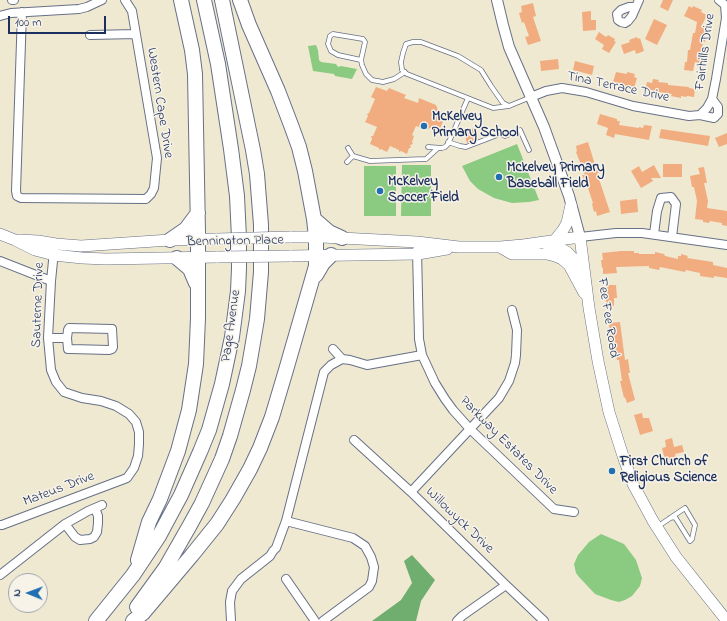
<!DOCTYPE html>
<style>
body{margin:0}
#map{position:relative;width:727px;height:621px;overflow:hidden;background:#f0e9d1;font-family:"Indie Flower",sans-serif}
canvas{display:block}
.north{position:absolute;left:8px;top:573px;width:40px;height:40px;box-sizing:border-box;background:#f7f3e8;border:1px solid #9fa5b1;border-radius:50%;rotate:271deg;font-size:11px;font-weight:700;line-height:16px;text-align:center;color:#1b2f5e}
.north::after{content:'';display:block;margin:auto;width:14px;height:18px;background:#1f6fb2;clip-path:polygon(50% 0,100% 100%,50% 72%,0 100%)}
.scale{position:absolute;left:8px;top:16px;width:98px;height:18px;box-sizing:border-box;border:2px solid #1b2f5e;border-top:0;padding-left:5px;font-size:12px;line-height:14px;white-space:nowrap;color:#1b2f5e;-webkit-text-stroke:3px #f7f3e8;paint-order:stroke}
</style>
<div id="map">
<canvas width="727" height="621"></canvas>
<div class="north">N</div>
<div class="scale">100 m</div>
</div>
<script>
const ctx = document.querySelector('canvas').getContext('2d');
ctx.lineJoin = 'round';
function fill(path, color) { ctx.fillStyle = color; ctx.fill(path, 'evenodd'); }
const toPath = rows => new Path2D(rows.map(r => 'M' + r).join(''));
function trace(path, color, width, dash) { ctx.strokeStyle = color; ctx.lineWidth = width; ctx.lineCap = dash ? 'butt' : 'round'; ctx.setLineDash(dash || []); ctx.stroke(path); }
function write(font, color, halo, rows, align = 'center') {
  ctx.font = font + ' "Indie Flower",sans-serif'; ctx.lineWidth = 3; ctx.setLineDash([]); ctx.textBaseline = 'middle'; ctx.strokeStyle = halo; ctx.fillStyle = color; for (const [text, x, y, turn = 0] of rows) {
    ctx.save(); ctx.translate(x, y); ctx.rotate((+turn || 0) * Math.PI / 180); ctx.textAlign = isNaN(turn) ? turn : align; if (halo) ctx.strokeText(text, 0, 0); ctx.fillText(text, 0, 0); ctx.restore();
  }
}
fill(toPath([
 [316,45,318,50,319,60,321,62,336,64,338,67,341,66,357,69,352,79,335,76,334,74,313,71,308,46],
 [517,144,539,200,529,202,512,203,494,198,478,189,470,181,462,166],
 [402,165,431,165,431,216,401,216],
 [364,166,396,166,396,216,364,216],
 [601,534,624,544,636,560,642,578,640,586,632,596,625,600,619,602,611,600,595,594,579,577,576,573,574,564,578,555,589,542]
]), '#8aca81');
fill(toPath([
 [412,555,435,580,421,601,416,621,372,621,401,600,412,583,404,561]
]), '#6fae6f');
fill(toPath([
 [663,0,673,0,668,11,660,7],
 [533,3,536,16,533,17,541,41,528,45,525,37,529,36,524,22,522,23,519,13,522,12,521,6],
 [689,6,692,8,693,6,702,10,701,12,707,15,701,27,706,28,705,35,705,42,703,42,700,63,695,62,693,71,684,70,685,62,687,62,688,50,690,50,693,33,695,33,697,22,684,16],
 [591,11,591,20,596,20,596,30,583,31,582,12],
 [654,19,667,25,657,45,645,39],
 [599,32,606,37,608,35,615,39,614,41,616,42,609,53,602,49,604,45,595,39],
 [637,37,638,39,640,38,644,51,636,54,635,50,624,54,621,45,630,42,629,40],
 [558,59,559,69,541,71,540,61],
 [575,61,594,66,592,75,573,70],
 [616,72,627,74,627,72,635,74,634,77,637,78,634,88,619,85,619,84,613,82],
 [653,79,659,80,658,82,668,83,668,85,689,87,689,88,695,89,694,97,687,96,686,97,681,96,681,98,671,96,672,94,659,92,658,93,653,92,651,95,651,91,645,90,647,82,652,83],
 [376,87,387,91,389,88,406,95,404,98,418,103,419,98,436,105,438,110,446,114,439,131,430,128,426,130,416,126,412,135,414,136,412,142,413,144,410,145,411,148,409,148,407,154,401,151,399,152,399,150,390,146,387,152,381,149,379,150,379,148,370,144,372,139,371,136,373,136,377,127,365,122,368,116,367,114,369,113,375,99,371,97],
 [600,114,617,119,617,121,620,121,619,125,639,128,639,127,643,128,644,125,652,126,649,140,615,134,614,138,606,135,608,128,597,124],
 [474,128,478,139,467,143,464,132],
 [661,129,710,136,708,146,659,138],
 [727,133,727,144,719,147,715,138],
 [588,142,596,168,597,168,599,173,597,173,610,212,597,216,596,211,594,212,592,204,593,203,586,182,585,182,582,175,585,175,576,152,577,151,576,146],
 [663,164,682,164,682,177,663,177],
 [654,165,661,178,651,178,653,181,641,188,631,171,639,166,642,172],
 [704,167,707,183,704,183,708,201,707,208,727,211,727,226,722,225,722,223,710,221,709,223,703,222,703,220,695,219,697,201,694,187,692,187,690,176,700,174,698,168],
 [637,199,638,212,621,214,620,201],
 [621,251,634,251,634,253,639,253,639,254,655,254,655,252,664,254,665,256,678,259,678,256,681,256,681,254,688,256,687,258,713,262,713,265,727,268,727,278,714,276,714,278,700,276,700,273,686,270,685,272,660,267,659,270,649,268,649,266,616,267,617,273,603,274,603,268,602,268,601,260,603,260,602,253],
 [606,285,616,285,617,298,614,298,614,306,606,307],
 [620,322,625,360,628,359,630,373,628,373,635,400,627,403,625,397,624,398,620,381,622,381,619,360,617,360,615,348,612,349,611,343,609,344,608,334,610,334,609,323],
 [642,413,643,418,649,418,653,431,640,435,634,415],
 [672,438,674,447,682,445,684,452,675,454,677,461,666,464,662,448,666,447,665,440]
]), '#f1ac80');
const service = toPath([
 [361,60,338,55,331,51,328,44,330,36,333,34,363,39,365,42,361,60,362,65,366,74,372,80,383,82,394,79,405,72],
 [509,106,503,103,491,86,481,70,458,56,421,42,413,42,406,44,403,53,401,62,402,70,407,74,493,108,509,106,531,97],
 [448,142,460,146,466,147,500,134,505,136,520,130,529,150],
 [428,147,442,148,445,147,448,144,468,98],
 [348,148,353,156,370,161,426,159,438,148],
 [347,162,353,156],
 [657,527,685,508,695,525,692,539,690,541,675,517,670,518]
]);
const minor = toPath([
 [12,0,14,0],
 [635,7,629,7,621,10,617,14,618,20,621,22,625,23,628,21,632,16,639,0],
 [22,12,16,191,17,196,21,198,146,199,151,194,154,188,157,158,132,11,125,0],
 [0,16,11,13,79,9,87,7,102,0],
 [90,35,136,34],
 [531,97,546,91,562,88,586,92,633,106,689,116,700,115,707,108,712,99,716,79,726,18,725,5,719,0],
 [700,115,714,118,718,114,718,107,712,99],
 [654,234,657,211,661,198,671,197,676,204,672,237],
 [580,237,616,233,642,233,727,245],
 [417,250,419,339,422,355,435,383,445,399,453,410,470,429,554,509,574,512],
 [0,261,51,281],
 [48,338,67,338,68,349,71,349,109,350,112,349,113,347,112,329,69,328,68,330,67,338],
 [333,349,342,359,350,360,367,365,422,355],
 [354,440,411,492,506,585,544,621],
 [411,492,499,398,509,381,515,363,516,355,517,330,512,310],
 [286,521,324,372,331,365,342,359],
 [65,524,75,537,80,540,90,539,94,537,97,532,98,523,98,516,95,508],
 [0,525,2,525,127,478,134,468,138,456,139,444,139,432,136,422,129,414,116,406,101,401,82,398,64,392,56,382,51,370,48,338,51,281,54,251],
 [0,575,65,524,88,511,102,505],
 [286,579,315,621],
 [231,621,230,602,232,591,241,579,270,556,273,551,276,548,286,521,353,538,365,546,371,557,374,567,372,581,369,587,323,621],
 [457,621,462,616,506,585]
]);
const tertiary = toPath([
 [497,0,503,25,509,47,544,127,569,196,580,237]
]);
const secondary = toPath([
 [0,234,15,240,35,250,54,255,82,258,106,259,218,257],
 [290,237,322,237,417,242,459,247,500,247,523,245,580,237,589,308,598,361,609,412,623,456,633,484,653,521,676,557,727,621],
 [20,240,38,241,56,244,81,246,170,240,217,239],
 [555,240,563,230,567,223,571,205],
 [545,243,559,248,567,252,584,270],
 [500,247,512,254,547,254,555,256,562,259,569,265,584,293],
 [290,256,418,254,447,249]
]);
const motorway = toPath([
 [314,219,329,232,342,238],
 [170,240,186,229,198,213],
 [177,258,190,269,196,283],
 [316,275,323,263,331,255],
 [138,560,149,522,160,499,178,451,189,410,196,364,198,318,198,232,195,74,192,50,181,0],
 [137,607,166,567,190,525,202,503,222,459,230,436,243,390,249,366,257,319,261,272,261,225,257,174,253,150,222,0],
 [96,621,133,575,159,536,181,495,200,452,209,430,222,384,232,337,238,291,239,268,239,238,237,196,231,149,218,64,204,0],
 [133,621,143,613,192,555,217,524,233,499,250,469,260,448,272,417,286,370,316,266,316,237,314,219,305,171,299,147,291,125,278,91,249,25,240,0]
]);
trace(service, '#667086', 5.5);
trace(minor, '#667086', 10);
trace(tertiary, '#667086', 12);
trace(secondary, '#667086', 12);
trace(motorway, '#667086', 16);
trace(service, '#fff', 4);
trace(minor, '#fff', 8);
trace(tertiary, '#fff', 10);
trace(secondary, '#fff', 11);
trace(motorway, '#fff', 14);
const secondaryBridge = toPath([
 [217,239,290,237],
 [218,257,290,256]
]);
trace(secondaryBridge, '#667086', 12, []);
trace(secondaryBridge, '#fff', 11);
for (const [x, y, r, color] of [
 [424,126,4,"#1f6fb2"],
 [499,177,4,"#1f6fb2"],
 [380,191,4,"#1f6fb2"],
 [612,471,4,"#1f6fb2"]
]) { const dot = new Path2D(); dot.arc(x, y, r, 0, 2 * Math.PI); ctx.fillStyle = color; ctx.fill(dot); trace(dot, '#f7f3e8', 1.5); }
write('14px', '#1b2f5e', '#f7f3e8', [
 ["Fairhills Drive",706,52,-82],
 ["Tina Terrace Drive",618,88,12],
 ["Western Cape Drive",159,103,81],
 ["Bennington Place",235,242,-1],
 ["Sauterne Drive",39,305,-88],
 ["Fee Fee Road",607,318,81],
 ["Page Avenue",232,326,-82],
 ["Parkway Estates Drive",508,446,45],
 ["Mateus Drive",59,490,-21],
 ["Willowyck Drive",459,521,44]
]);
write('bold 14px', '#1b2f5e', '#f7f3e8', [
 ["McKelvey",432,118],
 ["Primary School",432,134],
 ["Mckelvey Primary",507,169],
 ["Baseball Field",507,185],
 ["McKelvey",388,183],
 ["Soccer Field",388,199],
 ["First Church of",620,463],
 ["Religious Science",620,479]
], 'left');
</script>
